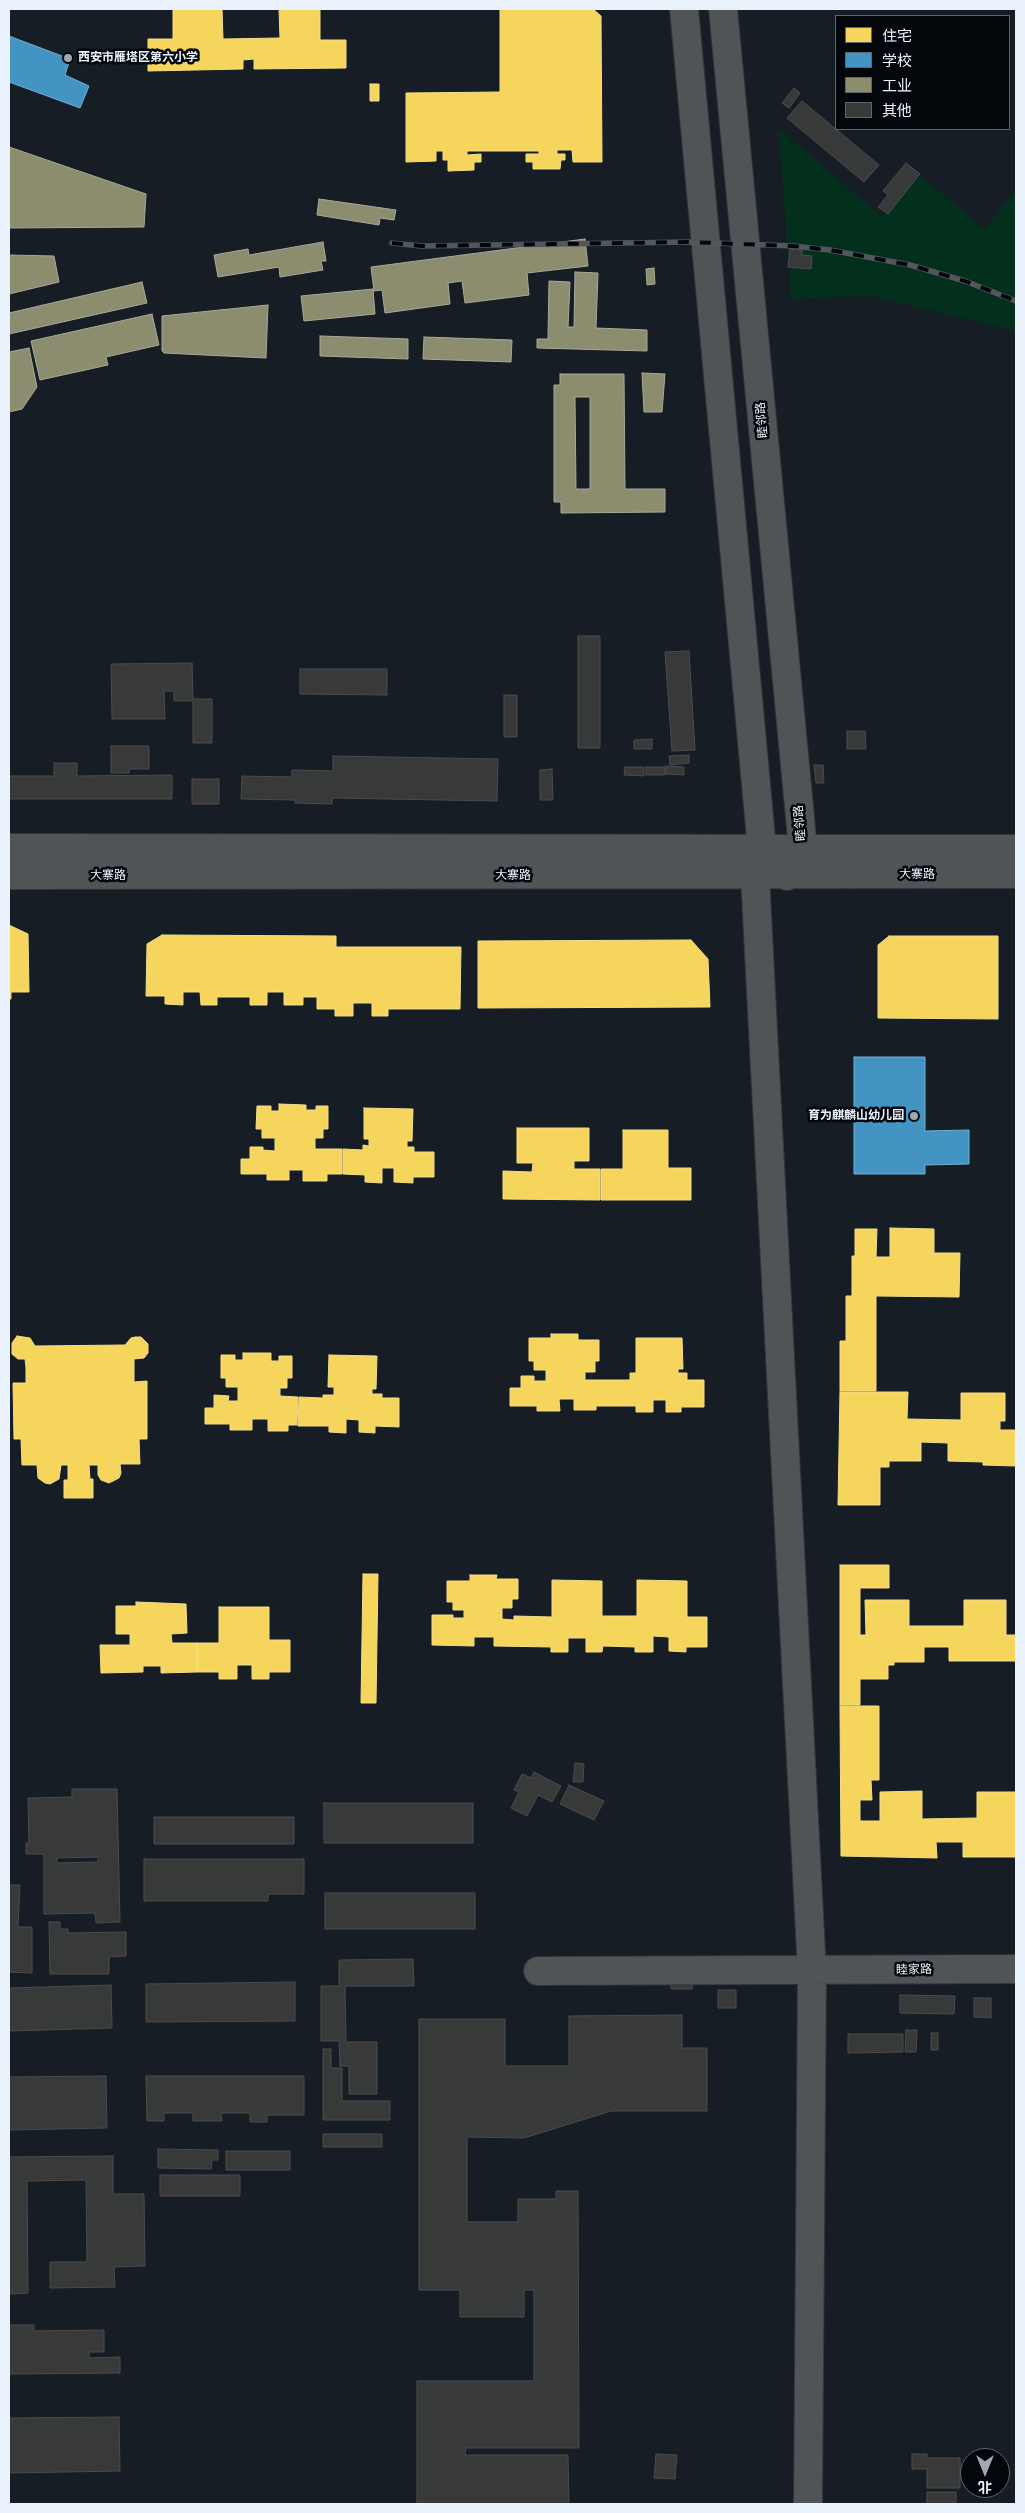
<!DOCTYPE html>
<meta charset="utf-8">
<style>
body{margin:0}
#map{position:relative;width:1025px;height:2513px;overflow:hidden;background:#161d24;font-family:"PT Sans","Noto Sans SC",sans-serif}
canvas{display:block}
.frame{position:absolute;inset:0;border:10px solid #eaf3fc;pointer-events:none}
.legend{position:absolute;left:835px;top:15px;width:175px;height:115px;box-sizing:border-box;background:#03070c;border:1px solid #5f656c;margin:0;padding:6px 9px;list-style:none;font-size:15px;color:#eaf3fc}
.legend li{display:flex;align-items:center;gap:10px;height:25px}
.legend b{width:25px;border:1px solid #5f656c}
.north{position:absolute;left:960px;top:2448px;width:50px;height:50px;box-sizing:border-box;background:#03070c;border:1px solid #5f656c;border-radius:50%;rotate:180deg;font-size:14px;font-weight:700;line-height:20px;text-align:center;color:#eaf3fc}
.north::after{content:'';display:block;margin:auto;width:18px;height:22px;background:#a0a8b0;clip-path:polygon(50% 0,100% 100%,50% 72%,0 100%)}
</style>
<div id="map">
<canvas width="1025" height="2513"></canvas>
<div class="frame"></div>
<ul class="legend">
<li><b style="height:14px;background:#f6d55c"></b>住宅</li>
<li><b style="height:14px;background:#4393c3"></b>学校</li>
<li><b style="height:14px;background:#8c8c6e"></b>工业</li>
<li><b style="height:14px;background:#383939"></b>其他</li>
</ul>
<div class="north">北</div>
</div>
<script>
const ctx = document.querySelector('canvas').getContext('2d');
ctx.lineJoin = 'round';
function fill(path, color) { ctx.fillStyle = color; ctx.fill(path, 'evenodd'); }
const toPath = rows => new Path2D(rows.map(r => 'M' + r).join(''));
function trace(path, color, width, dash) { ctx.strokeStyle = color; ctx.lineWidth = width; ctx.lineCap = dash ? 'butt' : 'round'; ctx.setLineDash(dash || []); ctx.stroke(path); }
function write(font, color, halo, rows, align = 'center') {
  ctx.font = font + ' "PT Sans","Noto Sans SC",sans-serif'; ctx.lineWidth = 5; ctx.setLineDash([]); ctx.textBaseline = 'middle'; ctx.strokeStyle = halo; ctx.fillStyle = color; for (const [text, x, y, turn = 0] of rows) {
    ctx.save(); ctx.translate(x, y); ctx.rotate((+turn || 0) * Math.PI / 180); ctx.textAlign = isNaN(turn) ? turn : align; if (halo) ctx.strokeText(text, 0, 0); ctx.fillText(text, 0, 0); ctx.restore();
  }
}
fill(toPath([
 [779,129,882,217,920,176,985,229,1016,189,1016,331,870,296,791,299]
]), '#03301d');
const homes = toPath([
 [173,9,222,9,223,39,280,38,279,9,320,9,320,40,346,40,346,68,254,69,254,59,243,60,243,69,148,71,148,39,173,39,173,9],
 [500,9,593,9,601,16,602,162,573,162,572,150,557,150,557,154,565,154,565,160,561,160,560,169,533,169,533,162,526,162,526,154,539,154,539,151,467,151,467,155,481,154,481,162,474,162,474,170,448,171,448,160,443,160,443,151,436,151,436,161,406,162,406,93,500,92,500,9],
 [370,84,379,84,379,101,370,101,370,84],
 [9,925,28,934,29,992,11,992,11,999,9,999,9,925],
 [162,935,336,936,336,947,461,947,460,1009,388,1009,388,1016,372,1016,372,1003,353,1003,353,1016,335,1016,335,1009,317,1009,317,997,303,997,303,1005,284,1005,284,992,267,992,267,1005,250,1005,250,997,217,997,217,1005,201,1005,200,992,183,992,183,1005,165,1004,165,996,146,996,147,944,162,935],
 [889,936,998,936,998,1019,878,1018,878,945,889,936],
 [691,940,708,959,710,1007,478,1008,478,941,691,940],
 [279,1104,306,1105,306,1110,316,1110,316,1106,328,1106,328,1129,323,1129,323,1138,315,1138,315,1149,342,1149,342,1174,327,1174,327,1181,303,1181,303,1170,289,1170,289,1180,267,1180,267,1174,241,1174,241,1159,250,1159,250,1147,263,1147,263,1150,275,1151,275,1138,262,1138,262,1129,256,1129,257,1106,271,1106,271,1111,279,1111,279,1104],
 [364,1108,413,1109,412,1141,407,1141,407,1147,414,1147,414,1152,434,1152,434,1177,413,1177,413,1183,394,1182,394,1168,382,1168,382,1183,365,1182,365,1175,343,1174,343,1149,363,1150,363,1145,369,1146,369,1139,364,1139,364,1108],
 [517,1128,589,1128,589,1161,574,1161,574,1169,600,1169,600,1200,503,1199,503,1171,532,1172,533,1163,517,1163,517,1128],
 [623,1130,668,1130,668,1168,691,1168,691,1200,601,1200,601,1169,623,1169,623,1130],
 [890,1228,934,1229,934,1253,960,1253,959,1297,876,1296,876,1391,840,1391,840,1341,846,1341,846,1296,852,1296,852,1256,855,1256,855,1229,877,1229,876,1257,890,1257,890,1228],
 [551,1334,578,1334,578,1340,599,1340,599,1361,595,1361,595,1372,585,1372,585,1380,630,1380,630,1373,636,1373,636,1338,682,1338,683,1369,678,1369,678,1373,687,1373,687,1380,704,1380,704,1407,681,1407,681,1412,666,1412,666,1400,653,1400,653,1412,636,1412,636,1406,596,1406,596,1410,574,1410,574,1399,559,1399,560,1411,537,1411,537,1406,510,1406,510,1388,521,1388,521,1376,534,1376,534,1381,546,1381,546,1370,534,1370,534,1361,529,1361,529,1338,551,1338,551,1334],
 [17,1336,30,1338,35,1346,125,1345,131,1338,135,1337,141,1337,148,1344,148,1353,144,1358,134,1359,134,1382,147,1381,147,1439,139,1439,140,1464,120,1464,121,1473,119,1478,109,1483,101,1480,98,1475,98,1465,89,1465,90,1479,93,1479,93,1498,64,1498,64,1480,68,1480,68,1465,61,1465,59,1479,50,1484,45,1483,38,1478,37,1465,22,1465,21,1439,14,1439,13,1383,26,1383,26,1367,25,1359,18,1359,12,1354,12,1343,17,1336],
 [243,1353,271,1353,271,1361,279,1361,279,1356,292,1356,292,1378,287,1378,287,1388,280,1388,280,1396,298,1397,297,1425,288,1425,288,1431,268,1431,268,1419,252,1419,252,1430,230,1430,230,1424,205,1424,205,1408,214,1408,214,1395,229,1396,228,1401,238,1401,238,1387,226,1387,226,1378,221,1378,221,1355,235,1355,235,1360,243,1360,243,1353],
 [329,1355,377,1356,376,1389,372,1389,372,1394,382,1394,382,1398,399,1398,399,1427,375,1426,375,1433,359,1432,359,1420,346,1419,346,1433,329,1432,329,1426,298,1426,299,1397,323,1398,323,1395,334,1395,334,1387,328,1387,329,1355],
 [840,1392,908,1392,907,1419,961,1420,961,1393,1005,1393,1005,1421,1000,1421,1000,1430,1015,1430,1015,1466,983,1465,983,1462,948,1461,948,1443,921,1442,921,1461,889,1461,889,1467,880,1467,880,1505,838,1505,840,1392],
 [840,1565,889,1565,889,1588,860,1588,860,1635,866,1635,865,1600,909,1600,909,1626,964,1626,964,1600,1006,1600,1006,1635,1016,1635,1016,1661,949,1661,949,1647,924,1647,924,1662,894,1662,894,1665,888,1665,888,1679,860,1679,860,1705,840,1705,840,1565],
 [363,1574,378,1574,376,1703,361,1703,363,1574],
 [470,1575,497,1575,496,1579,518,1579,518,1599,512,1599,512,1608,502,1608,502,1619,514,1620,514,1616,552,1617,552,1580,602,1581,602,1616,637,1616,637,1580,687,1581,687,1617,707,1617,707,1647,686,1647,686,1652,669,1651,669,1637,653,1636,653,1652,635,1652,635,1647,603,1646,602,1652,586,1652,586,1638,568,1638,568,1652,551,1652,551,1647,494,1646,494,1637,474,1637,474,1646,432,1645,432,1615,453,1615,453,1618,464,1618,464,1610,453,1610,453,1602,447,1602,447,1581,470,1581,470,1575],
 [136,1602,186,1604,187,1633,171,1634,172,1643,197,1643,197,1672,161,1673,161,1666,143,1666,143,1672,101,1673,100,1645,130,1645,130,1634,116,1634,116,1606,136,1606,136,1602],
 [219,1607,269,1607,269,1640,290,1640,290,1672,269,1672,269,1679,252,1679,252,1665,237,1665,237,1679,219,1679,219,1672,197,1672,197,1643,219,1643,219,1607],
 [840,1706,879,1706,879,1780,871,1780,872,1800,860,1800,860,1821,880,1821,880,1792,922,1791,922,1819,977,1818,977,1792,1016,1792,1016,1857,963,1857,963,1842,936,1842,937,1858,841,1856,840,1706]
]);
fill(homes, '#f6d55c');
trace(homes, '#f2de8c', 1);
const schools = toPath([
 [9,36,70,59,65,75,89,86,80,108,9,82,9,36],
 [854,1057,925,1057,925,1131,969,1130,969,1164,925,1165,925,1174,854,1174,854,1057]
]);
fill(schools, '#4393c3');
trace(schools, '#75b0d4', 1);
const industry = toPath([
 [9,147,146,194,144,227,9,228,9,147],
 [319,199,396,210,394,220,380,218,379,225,317,215,319,199],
 [585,239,588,266,527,273,529,295,465,303,462,281,448,283,450,304,385,313,382,290,374,291,371,267,585,239],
 [323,242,326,261,321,261,323,270,280,277,279,267,218,277,214,255,248,249,249,255,323,242],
 [9,255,54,256,59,282,9,294,9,255],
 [654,268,655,284,647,285,646,269,654,268],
 [575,272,598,273,596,328,647,330,647,351,537,348,537,339,548,339,549,281,570,282,568,327,574,327,575,272],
 [142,282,147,303,9,334,9,313,142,282],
 [373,289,375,314,304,321,301,296,373,289],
 [268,305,266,358,164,353,162,351,162,316,268,305],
 [152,314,159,345,106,357,108,365,40,380,31,341,152,314],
 [320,336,408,339,408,359,320,356,320,336],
 [424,337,512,340,511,362,423,359,424,337],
 [29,348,37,387,22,409,9,412,9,352,29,348],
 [642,373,665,374,662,412,644,412,642,373],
 [560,374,624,374,625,489,665,489,665,512,561,513,561,502,554,502,554,385,560,385,560,374],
 [575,397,590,397,590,489,576,489,575,397]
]);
fill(industry, '#8c8c6e');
trace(industry, '#a8ab99', 1);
const building = toPath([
 [794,88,800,93,789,108,782,103,794,88],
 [802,101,879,165,864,182,787,118,802,101],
 [906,163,920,174,888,214,878,207,888,195,883,191,906,163],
 [790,249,802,250,802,255,812,256,811,269,788,267,790,249],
 [578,636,600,636,600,748,578,748,578,636],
 [689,651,695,750,672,751,665,652,689,651],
 [192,663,193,699,212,699,212,743,193,743,193,701,174,701,174,691,164,691,165,719,112,719,111,664,192,663],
 [300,669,387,669,387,695,300,694,300,669],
 [504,695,517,695,517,737,504,737,504,695],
 [847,731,865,731,866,749,847,749,847,731],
 [652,739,652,749,634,749,634,740,652,739],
 [111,746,149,746,149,769,129,769,129,773,111,773,111,746],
 [689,755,689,763,670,765,669,756,689,755],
 [333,756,498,759,497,801,332,798,332,804,295,803,295,800,241,799,242,776,292,777,292,770,333,771,333,756],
 [54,763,77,763,77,776,172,775,172,799,9,799,9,776,54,776,54,763],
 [814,765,823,765,824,783,816,783,814,765],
 [666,766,684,767,684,775,666,774,666,766],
 [625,767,644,767,644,776,624,775,625,767],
 [646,767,665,767,665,775,646,775,646,767],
 [552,769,553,800,540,800,540,770,552,769],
 [192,779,219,779,219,804,192,804,192,779],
 [575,1763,584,1764,583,1782,573,1782,575,1763],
 [534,1772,561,1786,552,1802,538,1795,527,1816,511,1808,519,1792,514,1790,522,1774,531,1778,534,1772],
 [569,1785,604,1801,594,1820,560,1804,569,1785],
 [72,1789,117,1789,120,1922,96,1923,95,1913,44,1914,44,1854,26,1854,26,1843,29,1843,28,1798,72,1797,72,1789],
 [98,1857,98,1862,57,1863,57,1858,98,1857],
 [324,1803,473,1803,473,1843,324,1843,324,1803],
 [154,1817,294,1817,294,1844,154,1844,154,1817],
 [144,1859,304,1859,304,1894,268,1894,268,1901,144,1901,144,1859],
 [9,1885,20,1885,18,1927,32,1927,32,1973,9,1972,9,1885],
 [325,1893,475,1893,475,1929,325,1929,325,1893],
 [49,1922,60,1922,60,1929,68,1929,68,1933,126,1932,126,1956,109,1957,109,1974,50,1974,49,1922],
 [413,1959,414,1986,345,1986,346,2042,377,2042,377,2094,349,2094,349,2066,340,2066,339,2041,321,2041,321,1986,339,1986,339,1960,413,1959],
 [671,1976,693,1976,692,1989,671,1989,671,1976],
 [295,1982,295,2021,146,2022,146,1984,295,1982],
 [111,1985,112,2028,9,2031,9,1988,111,1985],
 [718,1990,736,1990,736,2008,718,2008,718,1990],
 [900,1995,955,1996,954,2014,900,2013,900,1995],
 [974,1998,991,1998,991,2018,974,2017,974,1998],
 [682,2015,682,2048,707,2048,707,2111,611,2111,524,2138,467,2137,467,2222,518,2222,518,2199,556,2199,556,2191,578,2191,579,2448,466,2448,465,2455,568,2455,569,2504,417,2504,417,2381,534,2381,534,2290,524,2290,524,2317,460,2317,460,2290,419,2290,419,2019,505,2019,505,2066,569,2066,569,2016,682,2015],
 [906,2030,917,2030,916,2052,905,2052,906,2030],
 [931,2033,938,2033,938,2050,931,2050,931,2033],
 [848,2034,903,2034,903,2052,848,2053,848,2034],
 [323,2049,331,2049,331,2068,342,2068,342,2101,390,2101,390,2120,323,2120,323,2049],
 [106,2076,107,2128,9,2130,9,2077,106,2076],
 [146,2076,304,2076,304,2115,267,2115,267,2122,250,2122,250,2113,221,2113,222,2121,193,2121,193,2113,164,2113,164,2121,147,2121,146,2076],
 [323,2134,382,2134,382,2147,323,2147,323,2134],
 [158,2149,218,2150,218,2160,212,2160,211,2169,158,2168,158,2149],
 [226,2151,290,2151,290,2170,226,2170,226,2151],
 [113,2156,113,2194,144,2194,145,2266,114,2267,115,2287,50,2288,50,2262,87,2262,86,2180,27,2181,28,2293,9,2294,9,2157,113,2156],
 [160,2175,240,2175,240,2196,160,2196,160,2175],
 [9,2325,34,2325,34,2331,104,2330,104,2352,89,2352,89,2358,120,2357,120,2373,9,2374,9,2325],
 [119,2417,120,2471,9,2473,9,2418,119,2417],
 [656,2454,677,2455,675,2479,654,2478,656,2454],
 [912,2454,927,2454,927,2458,960,2458,960,2488,927,2488,927,2469,912,2469,912,2454],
 [927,2492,956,2492,956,2504,927,2504,927,2492]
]);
fill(building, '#383939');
trace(building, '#4c4c4d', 1);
const secondary = toPath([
 [684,9,762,849,787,876,803,849,723,9],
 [9,848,1016,849],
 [9,875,1016,874],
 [755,876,812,1972,808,2504],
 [538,1971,1016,1969]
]);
trace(secondary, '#31363c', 30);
trace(secondary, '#515457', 28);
const rail = toPath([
 [392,243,421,246,688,242,793,246,830,250,910,265,965,281,1016,301]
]);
trace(rail, '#52575d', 5.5);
trace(rail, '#03070c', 4, [11]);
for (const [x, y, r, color] of [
 [68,58,5,"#a0a8b0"],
 [914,1116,5,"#a0a8b0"]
]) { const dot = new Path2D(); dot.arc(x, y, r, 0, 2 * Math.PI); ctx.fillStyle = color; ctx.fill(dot); trace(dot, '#03070c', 2); }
write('bold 12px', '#eaf3fc', '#03070c', [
 ["西安市雁塔区第六小学",78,58],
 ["育为麒麟山幼儿园",904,1116,"right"]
], 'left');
write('12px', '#eaf3fc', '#03070c', [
 ["睦邻路",762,420,-95],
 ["睦邻路",800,823,-95],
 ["大寨路",917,875],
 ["大寨路",108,876],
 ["大寨路",513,876],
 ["睦家路",914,1970,-1]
]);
</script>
